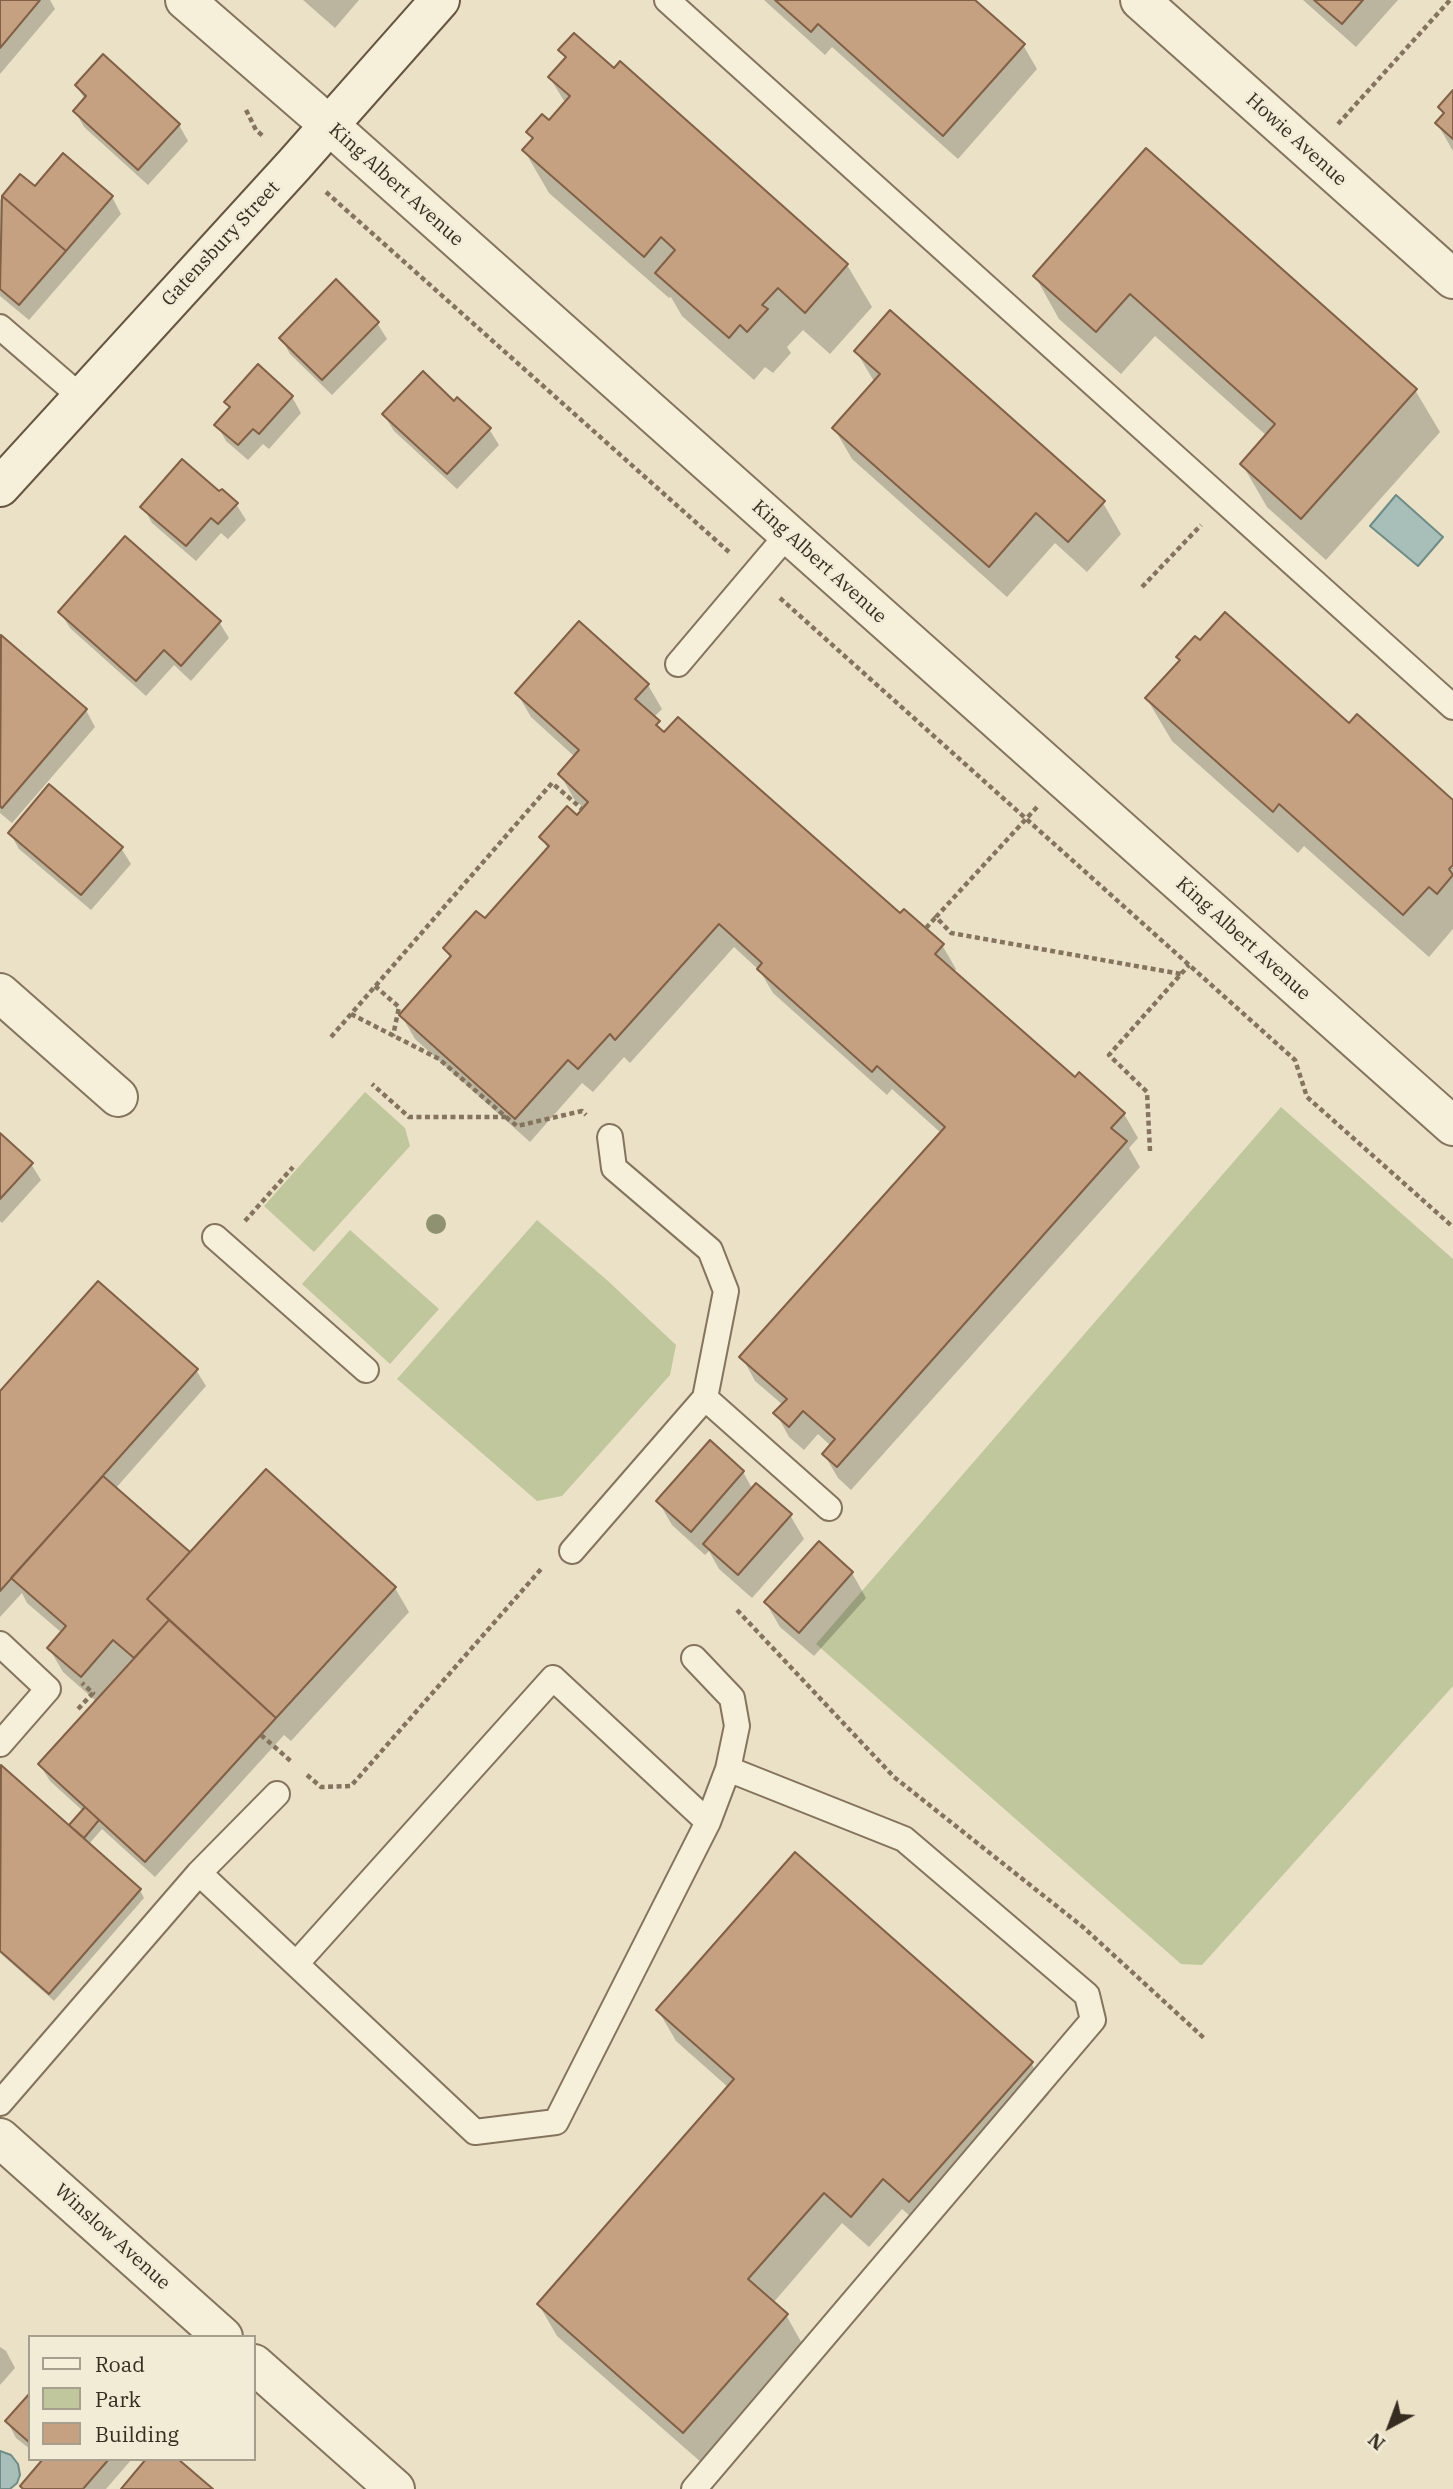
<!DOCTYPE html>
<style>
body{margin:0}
#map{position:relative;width:1453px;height:2489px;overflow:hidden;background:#eae1c7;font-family:"IBM Plex Serif",serif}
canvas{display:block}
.legend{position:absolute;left:28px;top:2335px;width:228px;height:126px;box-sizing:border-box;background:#f2ebd6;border:2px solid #a79f8d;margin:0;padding:9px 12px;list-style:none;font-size:21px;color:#362c20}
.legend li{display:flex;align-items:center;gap:14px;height:35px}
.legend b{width:35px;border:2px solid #a79f8d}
.north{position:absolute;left:1355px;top:2391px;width:70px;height:70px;-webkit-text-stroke:5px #f2ebd6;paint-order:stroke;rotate:221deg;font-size:19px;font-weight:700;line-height:28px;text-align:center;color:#362c20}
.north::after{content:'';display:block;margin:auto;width:24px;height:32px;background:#362c20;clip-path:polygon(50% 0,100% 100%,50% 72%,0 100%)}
</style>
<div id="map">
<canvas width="1453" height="2489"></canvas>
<ul class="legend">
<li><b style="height:9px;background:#f6efda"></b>Road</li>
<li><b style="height:19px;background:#c0c79c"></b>Park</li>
<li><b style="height:19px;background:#c5a081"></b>Building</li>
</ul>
<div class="north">N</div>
</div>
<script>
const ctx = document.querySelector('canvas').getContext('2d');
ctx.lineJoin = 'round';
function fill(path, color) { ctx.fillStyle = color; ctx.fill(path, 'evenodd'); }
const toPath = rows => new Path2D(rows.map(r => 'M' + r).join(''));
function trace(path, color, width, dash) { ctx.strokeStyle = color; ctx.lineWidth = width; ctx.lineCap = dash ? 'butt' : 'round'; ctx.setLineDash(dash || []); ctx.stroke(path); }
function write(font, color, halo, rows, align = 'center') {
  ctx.font = font + ' "IBM Plex Serif",serif'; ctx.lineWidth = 5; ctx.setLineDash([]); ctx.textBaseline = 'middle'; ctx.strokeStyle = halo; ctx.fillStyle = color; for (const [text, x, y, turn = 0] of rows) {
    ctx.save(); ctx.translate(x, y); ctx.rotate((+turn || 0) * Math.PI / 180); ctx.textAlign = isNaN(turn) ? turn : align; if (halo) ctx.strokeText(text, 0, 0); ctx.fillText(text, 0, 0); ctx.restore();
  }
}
fill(toPath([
 [365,1092,405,1128,410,1146,314,1252,264,1206],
 [1281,1107,1453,1259,1453,1686,1202,1965,1181,1964,816,1644],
 [537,1220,608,1281,676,1345,670,1375,562,1496,537,1501,397,1379],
 [350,1230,439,1309,390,1364,302,1284]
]), '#c0c79c');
const water = toPath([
 [1396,495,1443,537,1418,566,1370,526,1396,495],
 [0,2451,11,2455,18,2464,20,2475,17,2483,10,2489,0,2489,0,2451]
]);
fill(water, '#a8beb9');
trace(water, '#6f8c86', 2);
fill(toPath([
 [0,0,50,0,55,9,0,74],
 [303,0,359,0,335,28],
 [764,0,973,0,1023,45,1037,69,958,159,832,47,825,55],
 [1303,0,1398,0,1356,47],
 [561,50,847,265,872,307,830,354,803,330,787,347,791,353,773,373,765,367,754,380,682,316,671,297,669,298,549,193,524,150,533,140,528,132,549,123,566,104,550,78,566,59],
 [77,86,179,125,188,141,148,185,84,127,75,111,85,100],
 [1453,93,1453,151,1437,123,1445,115,1440,108],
 [1147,151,1415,390,1440,432,1326,560,1267,507,1242,464,1267,436,1155,336,1121,374,1059,319,1035,276],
 [20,177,35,188,112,197,121,214,29,320,0,296,0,200],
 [377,323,387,339,332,395,290,354,281,338],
 [856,351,1103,503,1121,534,1087,572,1055,543,1007,597,852,459,834,428,875,383],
 [292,397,301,413,269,449,263,444,248,460,226,441,217,425,230,409,226,402],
 [454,403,489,429,499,445,457,489,394,431,384,415],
 [219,494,236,504,246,520,228,539,221,533,196,561,152,523,143,507],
 [60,612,219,622,229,638,191,681,174,665,146,696,70,628],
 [1,637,86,710,95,727,12,823,0,813],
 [1178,657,1453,802,1453,929,1429,957,1304,846,1298,853,1172,741,1147,699,1181,662],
 [648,685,662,709,653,718,665,734,900,916,942,945,956,969,953,972,1075,1080,1124,1114,1138,1138,1129,1148,1140,1167,851,1490,838,1478,824,1454,831,1446,818,1434,804,1450,789,1437,776,1413,783,1405,755,1381,742,1357,941,1133,892,1089,887,1095,773,993,760,971,734,947,630,1063,624,1057,593,1092,582,1083,530,1142,415,1039,401,1015,451,959,445,949,485,921,548,849,541,837,577,817,585,809,574,799,560,774,575,757,531,717,517,693],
 [10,833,121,848,131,864,91,910,19,849],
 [0,1135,31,1164,41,1180,2,1223,0,1221],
 [196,1370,206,1386,115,1489,190,1555,267,1471,395,1588,409,1612,291,1741,284,1735,155,1877,102,1829,89,1844,140,1890,144,1898,54,2001,0,1953,0,1769,69,1827,83,1811,50,1781,40,1765,97,1702,63,1672,49,1648,62,1633,27,1603,22,1593,0,1617,0,1393],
 [710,1443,743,1472,753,1490,790,1515,804,1539,752,1598,719,1569,709,1551,705,1555,672,1525,658,1501],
 [819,1544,852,1573,866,1598,814,1656,780,1627,766,1603],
 [658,2010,1031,2063,1049,2094,928,2232,902,2209,869,2247,842,2223,773,2303,786,2315,804,2347,702,2463,557,2336,539,2305,729,2088,676,2041],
 [0,2347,6,2351,15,2368,0,2385],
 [30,2396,30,2449,16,2438,7,2421],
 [41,2459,132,2459,106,2489,23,2489,44,2461]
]), '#0003');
const building = toPath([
 [0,0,40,0,0,48,0,0],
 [775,0,975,0,1025,44,943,136,818,24,811,32,775,0],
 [1314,0,1363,0,1342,24,1314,0],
 [574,33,614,68,620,61,848,264,805,313,778,288,762,305,768,309,747,332,740,325,729,338,655,273,675,250,661,237,644,257,522,150,533,138,526,132,542,114,549,120,570,96,548,77,566,57,558,50,574,33],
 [103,54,180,124,138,170,73,111,86,96,75,85,103,54],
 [1453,90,1453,139,1435,123,1444,113,1438,107,1453,90],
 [1146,148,1417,389,1301,519,1240,464,1275,424,1130,294,1096,332,1033,276,1146,148],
 [63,153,113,196,66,251,2,196,20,174,35,186,63,153],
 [2,196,66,251,19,305,0,289,2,196],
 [336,279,379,322,322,380,279,338,336,279],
 [890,310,1105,501,1068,542,1036,513,989,567,832,428,880,374,854,351,890,310],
 [258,364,293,396,259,434,253,429,238,445,214,425,230,407,224,402,258,364],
 [423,371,454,401,457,397,491,428,447,474,382,414,423,371],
 [182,459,219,491,222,489,238,503,218,524,211,518,186,546,140,507,182,459],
 [125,536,221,621,181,666,164,650,136,681,58,612,125,536],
 [1225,612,1349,723,1357,714,1453,800,1453,865,1449,869,1453,875,1437,894,1429,887,1403,915,1279,804,1273,812,1145,698,1180,660,1176,657,1195,636,1200,640,1225,612],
 [579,621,649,684,635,699,660,721,656,725,664,732,678,717,900,913,904,909,944,944,935,954,1075,1077,1079,1072,1125,1113,1111,1128,1127,1141,837,1467,822,1454,835,1439,803,1411,789,1427,773,1413,787,1399,739,1357,945,1127,877,1066,872,1072,757,969,762,963,719,924,615,1040,610,1034,578,1069,568,1060,515,1119,399,1015,451,956,443,948,476,911,485,918,549,846,539,837,567,806,577,815,588,802,558,774,579,750,515,693,579,621],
 [1,635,87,709,2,808,0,806,1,635],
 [49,784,123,847,81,895,8,833,49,784],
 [0,1133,33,1163,0,1199,0,1133],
 [98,1281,198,1369,0,1591,0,1391,98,1281],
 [710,1440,744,1471,691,1532,656,1501,710,1440],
 [266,1469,396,1587,276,1718,147,1599,266,1469],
 [103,1476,190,1552,147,1599,169,1620,134,1658,113,1640,81,1677,47,1648,66,1626,11,1578,103,1476],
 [756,1483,792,1514,738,1575,703,1544,756,1483],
 [819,1541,853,1572,799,1633,764,1602,819,1541],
 [169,1620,276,1718,145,1862,38,1764,169,1620],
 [1,1765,141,1889,49,1994,0,1951,1,1765],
 [85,1807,99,1820,84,1838,69,1825,85,1807],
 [795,1852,1033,2062,909,2202,883,2179,851,2217,824,2193,748,2279,788,2314,683,2433,537,2304,734,2079,656,2010,795,1852],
 [30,2393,30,2443,5,2421,30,2393],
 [43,2459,109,2459,83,2489,23,2489,20,2486,43,2459],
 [146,2459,178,2459,213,2489,121,2489,146,2459]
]);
fill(building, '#c5a081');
trace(building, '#816046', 2);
const lane = toPath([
 [667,0,1453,707],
 [0,327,81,397],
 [678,664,788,534],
 [610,1137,614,1168,710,1250,726,1291,705,1398,829,1508],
 [215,1237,366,1370],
 [572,1551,705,1398],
 [0,1644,48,1689,0,1744],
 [199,1873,277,1794],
 [296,1964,553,1678,708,1822],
 [0,2103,199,1873,475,2132,556,2122,708,1822,728,1769,737,1726,732,1698,694,1658],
 [694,2489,1093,2020,1087,1995,904,1839,728,1769]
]);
const street = toPath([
 [185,0,329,125,1453,1126],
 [1140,0,1453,279],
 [0,993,118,1097],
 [0,2138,223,2337],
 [254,2364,395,2489]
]);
const secondary = toPath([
 [0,487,294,165,440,0]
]);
trace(lane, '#84745e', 28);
trace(street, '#84745e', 42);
trace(secondary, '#665541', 42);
trace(toPath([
 [246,110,256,130,264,137],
 [1338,124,1450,0],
 [326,192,729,552],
 [1142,587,1201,525],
 [780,598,1295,1060,1307,1097,1453,1227],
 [1037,807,936,917,951,933,1181,974],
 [926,928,936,917],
 [375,986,399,1007,393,1036],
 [351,1014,439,1059,506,1117,409,1117,372,1084],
 [331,1037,552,783,582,809],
 [506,1117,517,1126,582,1111,586,1115],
 [1150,1151,1147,1092,1109,1055,1189,965],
 [245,1221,293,1167],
 [737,1610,894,1777,1083,1927,1205,2039],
 [78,1709,93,1693,82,1683],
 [261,1735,293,1763],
 [307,1775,321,1787,351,1786,542,1568]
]), '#84745e', 4.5, [5, 3.5]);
trace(lane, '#f6efda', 24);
trace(street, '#f6efda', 38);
trace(secondary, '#f6efda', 38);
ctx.fillStyle = '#8f9170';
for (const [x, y] of [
 [436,1224]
]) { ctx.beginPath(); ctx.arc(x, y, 10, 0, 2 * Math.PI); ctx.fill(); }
write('19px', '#362c20', '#f2ebd6', [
 ["Howie Avenue",1296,140,42],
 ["King Albert Avenue",396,185,42],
 ["Gatensbury Street",221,244,-47],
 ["King Albert Avenue",819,562,42],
 ["King Albert Avenue",1243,939,42],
 ["Winslow Avenue",112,2237,42]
]);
</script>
